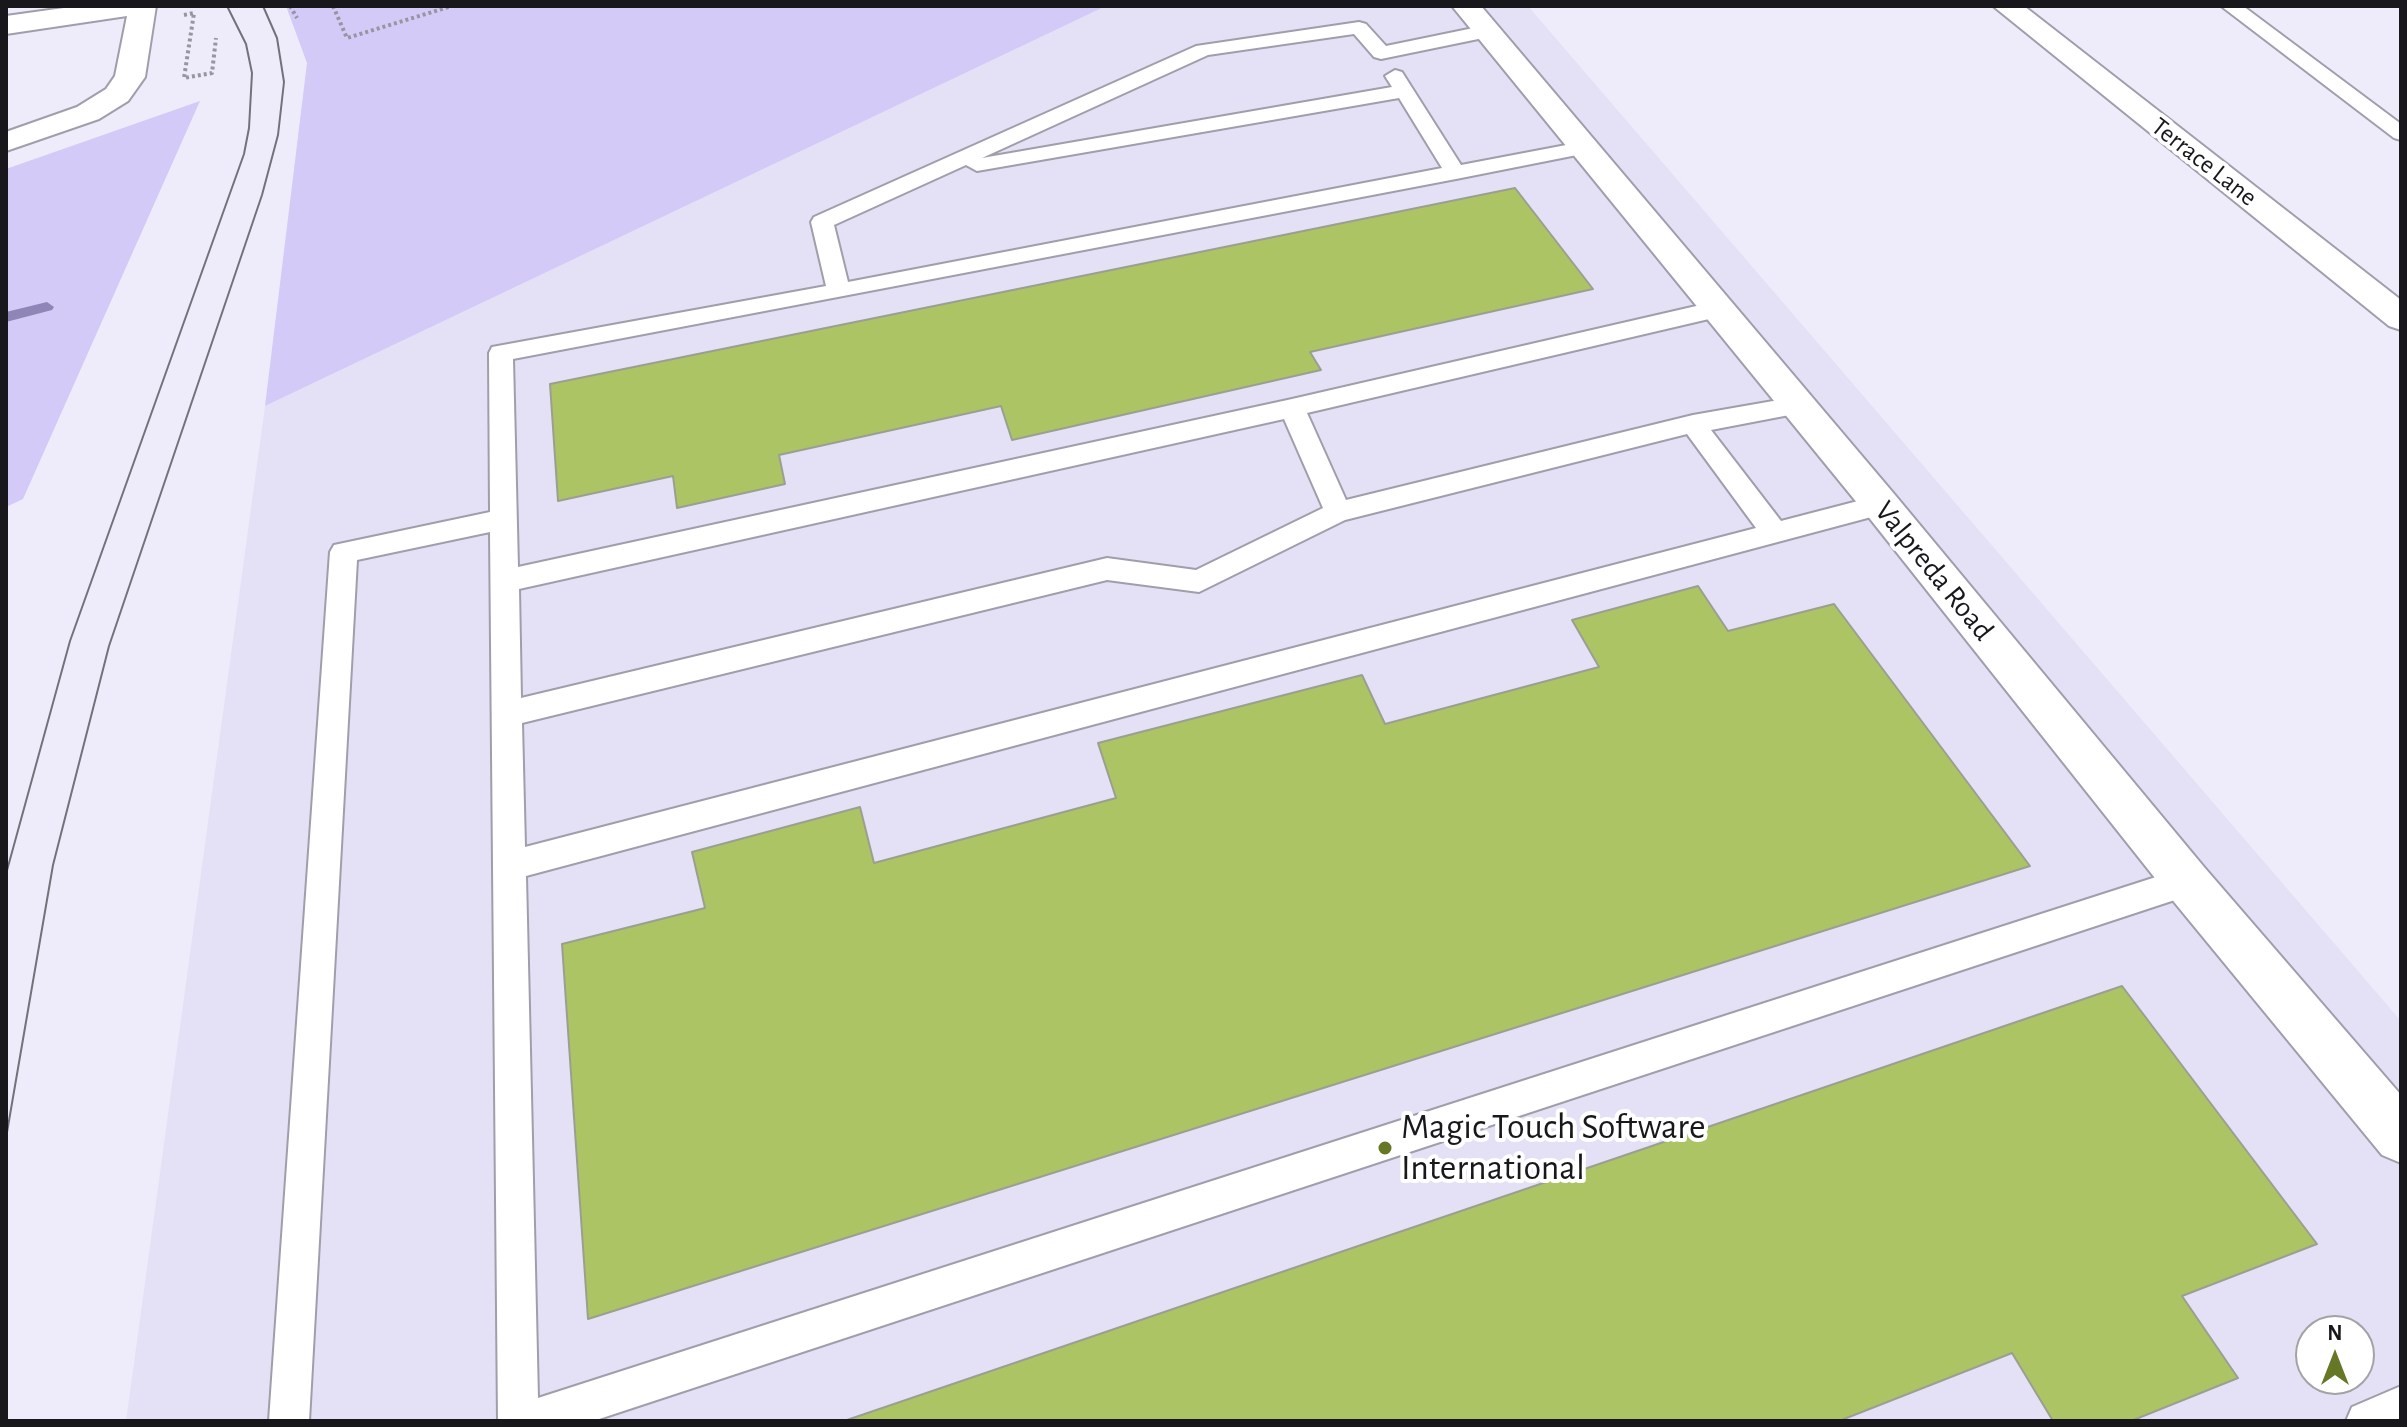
<!DOCTYPE html>
<style>
body{margin:0}
#map{position:relative;width:2407px;height:1427px;overflow:hidden;background:#eeecfa;font-family:"Alegreya Sans",sans-serif}
canvas{display:block}
.frame{position:absolute;inset:0;border:8px solid #18171c;pointer-events:none}
.north{position:absolute;left:2295px;top:1315px;width:80px;height:80px;box-sizing:border-box;background:#fff;border:2px solid #a3a2a4;border-radius:50%;rotate:0deg;font-size:22px;font-weight:700;line-height:32px;text-align:center;color:#18171c}
.north::after{content:'';display:block;margin:auto;width:28px;height:36px;background:#667726;clip-path:polygon(50% 0,100% 100%,50% 72%,0 100%)}
</style>
<div id="map">
<canvas width="2407" height="1427"></canvas>
<div class="frame"></div>
<div class="north">N</div>
</div>
<script>
const ctx = document.querySelector('canvas').getContext('2d');
ctx.lineJoin = 'round';
function fill(path, color) { ctx.fillStyle = color; ctx.fill(path, 'evenodd'); }
const toPath = rows => new Path2D(rows.map(r => 'M' + r).join(''));
function trace(path, color, width, dash) { ctx.strokeStyle = color; ctx.lineWidth = width; ctx.lineCap = dash ? 'butt' : 'round'; ctx.setLineDash(dash || []); ctx.stroke(path); }
function write(font, color, halo, rows, align = 'center') {
  ctx.font = font + ' "Alegreya Sans",sans-serif'; ctx.lineWidth = 8; ctx.setLineDash([]); ctx.textBaseline = 'middle'; ctx.strokeStyle = halo; ctx.fillStyle = color; for (const [text, x, y, turn = 0] of rows) {
    ctx.save(); ctx.translate(x, y); ctx.rotate((+turn || 0) * Math.PI / 180); ctx.textAlign = isNaN(turn) ? turn : align; if (halo) ctx.strokeText(text, 0, 0); ctx.fillText(text, 0, 0); ctx.restore();
  }
}
fill(toPath([
 [1106,6,1528,6,2401,1021,2401,1421,126,1421,265,406],
 [2311,1331,2359,1331,2359,1379,2311,1379]
]), '#e4e1f6');
fill(toPath([
 [286,6,1106,6,265,406,307,63],
 [200,101,23,499,6,507,6,169]
]), '#d3caf7');
fill(toPath([
 [47,302,54,307,52,310,6,322,6,312,47,302]
]), '#8f85b7');
const building = toPath([
 [1515,188,1593,289,1310,352,1321,370,1012,440,1001,406,779,455,785,484,677,508,673,476,558,501,550,384,1515,188],
 [1698,586,1728,631,1834,604,2030,866,588,1319,562,944,705,908,692,852,860,807,874,863,1116,798,1098,743,1362,675,1385,724,1599,667,1572,620,1698,586],
 [2122,986,2317,1244,2182,1296,2238,1378,2131,1421,2053,1421,2012,1353,1839,1421,844,1421,2122,986]
]);
fill(building, '#adc464');
trace(building, '#9b9f92', 2);
const lane = toPath([
 [2221,6,2243,6,2401,124,2401,140,2394,138,2221,6],
 [1359,22,1366,24,1386,46,1488,25,1498,31,1488,37,1381,59,1374,57,1354,34,1208,55,982,158,1392,87,1385,76,1395,70,1402,72,1461,165,1582,142,1593,148,1582,154,1456,179,513,359,518,567,1292,399,1718,301,1726,303,1730,309,1726,315,1307,413,1346,500,1693,415,1796,397,1805,400,1809,406,1805,412,1711,430,1781,521,1881,495,1890,498,1894,505,1890,512,526,876,538,1398,2187,867,2199,872,2203,882,2199,892,593,1421,498,1421,490,532,357,560,309,1421,269,1421,330,552,334,545,490,512,489,353,492,347,826,286,811,222,814,217,1196,46,1359,22],
 [1399,98,1442,168,848,282,834,225,966,165,977,171,1399,98],
 [1284,419,1323,508,1196,570,1107,558,521,698,519,589,1284,419],
 [1687,434,1756,528,525,847,522,723,1107,580,1199,592,1345,520,1687,434],
 [2401,1386,2401,1421,2346,1421,2352,1407,2401,1386]
]);
const street = toPath([
 [78,6,156,6,145,77,128,101,99,119,6,151,6,132,77,107,106,89,115,76,127,16,6,34,6,16,78,6],
 [1452,6,1481,6,1895,495,2204,867,2401,1095,2401,1163,2382,1155,2170,897,1867,515,1452,6],
 [1993,6,2024,6,2401,300,2401,330,2389,326,1993,6]
]);
trace(lane, '#a09eab', 4);
trace(street, '#a09eab', 4);
trace(toPath([
 [290,6,297,18],
 [333,6,347,38,452,6],
 [184,15,194,13,184,78,212,73,216,38]
]), '#9795a0', 4, [3, 3]);
fill(lane, '#fff');
fill(street, '#fff');
trace(toPath([
 [6,874,70,641,244,154,249,128,252,73,246,44,227,6],
 [6,1138,53,865,109,646,262,195,278,135,284,82,277,38,263,6]
]), '#73727b', 2);
for (const [x, y, r, color] of [
 [1385,1148,8,"#667726"]
]) { const dot = new Path2D(); dot.arc(x, y, r, 0, 2 * Math.PI); ctx.fillStyle = color; ctx.fill(dot); trace(dot, '#fff', 3); }
write('26px', '#18171c', '#fff', [
 ["Terrace Lane",2204,162,38]
]);
write('30px', '#18171c', '#fff', [
 ["Valpreda Road",1934,571,51]
]);
write('36px', '#18171c', '#fff', [
 ["Magic Touch Software",1401,1127],
 ["International",1401,1168]
], 'left');
</script>
